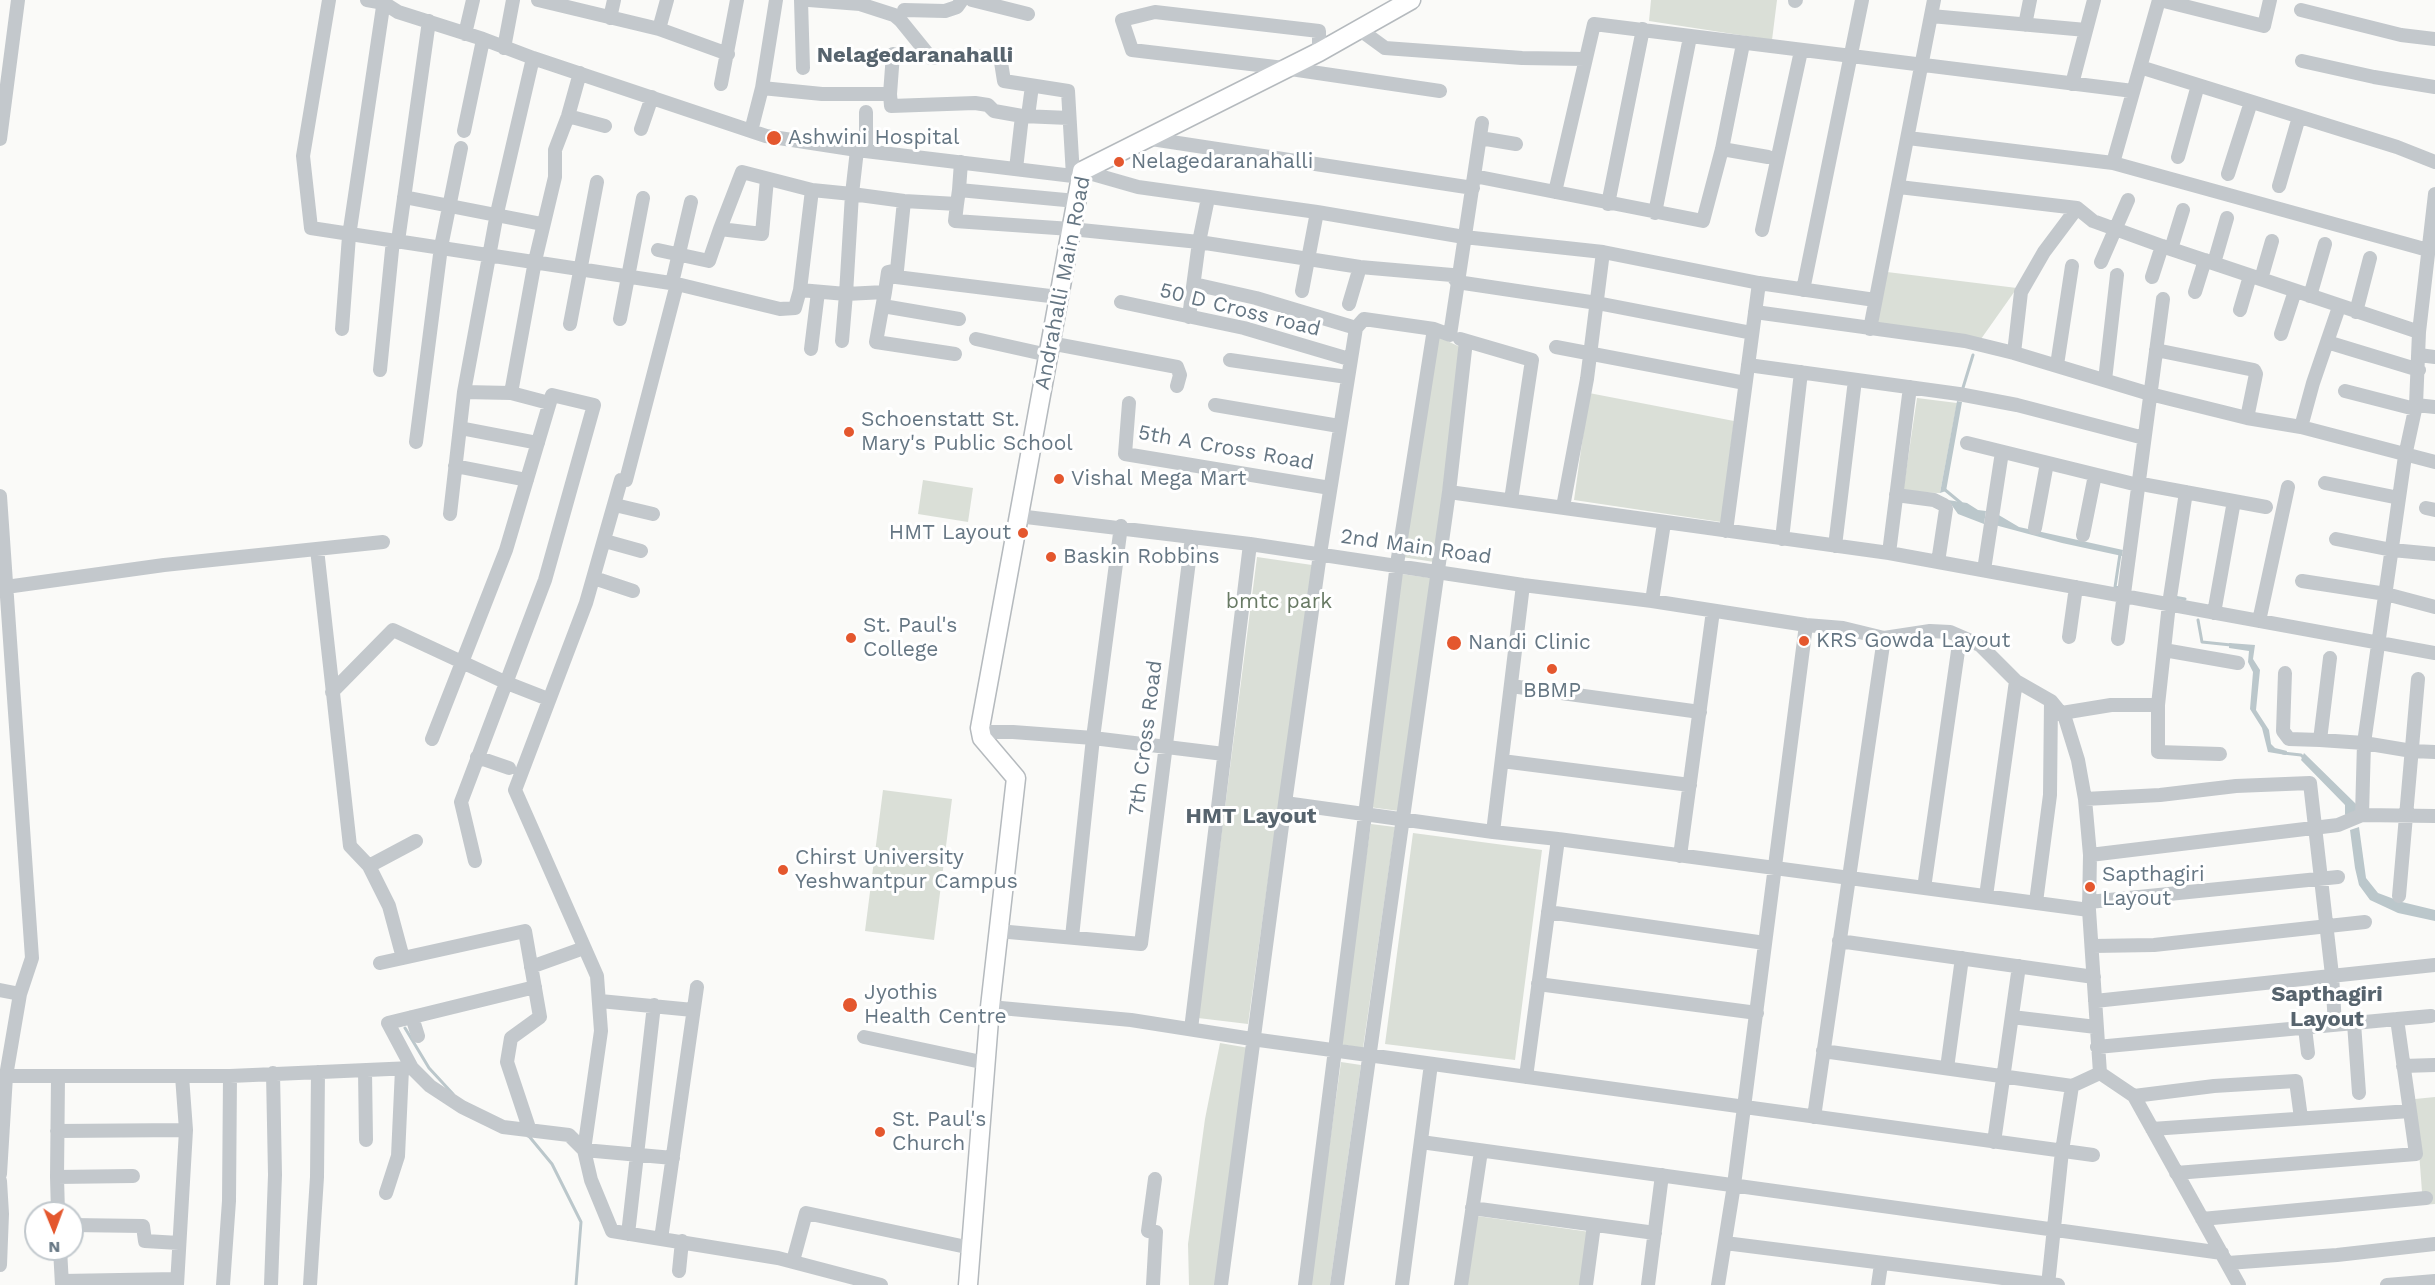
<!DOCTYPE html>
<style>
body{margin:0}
#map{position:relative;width:2435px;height:1285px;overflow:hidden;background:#fafaf8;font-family:"Work Sans",sans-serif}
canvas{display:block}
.north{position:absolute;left:24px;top:1201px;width:60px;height:60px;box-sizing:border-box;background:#fff;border:2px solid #c1c8cd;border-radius:50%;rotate:179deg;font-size:16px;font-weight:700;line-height:24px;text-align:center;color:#657683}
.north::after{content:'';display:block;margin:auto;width:21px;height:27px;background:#e4572e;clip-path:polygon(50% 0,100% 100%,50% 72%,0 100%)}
</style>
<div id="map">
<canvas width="2435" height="1285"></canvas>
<div class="north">N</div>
</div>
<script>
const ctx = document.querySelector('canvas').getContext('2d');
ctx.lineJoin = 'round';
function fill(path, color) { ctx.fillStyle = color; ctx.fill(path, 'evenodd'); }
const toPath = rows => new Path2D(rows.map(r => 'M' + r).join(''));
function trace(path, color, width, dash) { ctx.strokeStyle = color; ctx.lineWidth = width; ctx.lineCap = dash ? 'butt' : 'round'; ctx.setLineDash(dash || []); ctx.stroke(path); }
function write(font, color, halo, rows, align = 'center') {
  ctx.font = font + ' "Work Sans",sans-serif'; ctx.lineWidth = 6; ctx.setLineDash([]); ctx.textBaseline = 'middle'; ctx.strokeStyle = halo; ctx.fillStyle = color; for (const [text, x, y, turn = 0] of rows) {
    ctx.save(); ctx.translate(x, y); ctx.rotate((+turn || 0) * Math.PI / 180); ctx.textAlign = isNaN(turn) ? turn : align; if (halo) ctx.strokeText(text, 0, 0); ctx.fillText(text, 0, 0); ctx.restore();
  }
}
fill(toPath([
 [1651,0,1777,0,1772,40,1649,21],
 [1887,272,2017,288,1981,339,1877,327],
 [1437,336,1460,347,1434,562,1402,557],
 [1589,393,1734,421,1721,522,1574,500],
 [1917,398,1957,403,1940,493,1903,492],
 [923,480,973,488,968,522,918,514],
 [1257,557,1312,565,1248,1024,1198,1018],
 [1401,574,1431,578,1399,811,1369,807],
 [883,790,952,799,934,940,865,931],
 [1371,824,1395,827,1363,1048,1339,1044],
 [1413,833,1542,850,1515,1060,1385,1044],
 [1220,1043,1249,1048,1217,1285,1189,1285,1188,1244,1205,1119],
 [1341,1062,1361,1065,1330,1285,1310,1285],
 [2435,1097,2435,1204,2423,1205,2415,1099],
 [1477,1216,1590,1232,1582,1285,1467,1285]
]), '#dadfd7');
fill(toPath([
 [1957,401,1962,402,1946,491,1940,493],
 [1948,500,1967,503,1978,510,1986,511,1984,524,1958,514],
 [1997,514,2019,527,2123,550,2122,556,2062,543,1995,525],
 [2229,643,2255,645,2253,659,2260,670,2256,710,2269,730,2271,744,2275,748,2287,751,2286,755,2268,752,2262,728,2250,709,2253,672,2248,662,2249,651,2229,648],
 [2304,753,2356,804,2358,811,2345,815,2345,805,2301,760],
 [2359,827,2366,878,2378,893,2402,902,2435,910,2435,921,2398,913,2370,900,2359,885,2355,868,2350,830]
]), '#bbc7cb');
trace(toPath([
 [1962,391,1973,355],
 [1944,489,1961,503],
 [2120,554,2115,587,2120,588],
 [2174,597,2185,599],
 [2198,620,2202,642,2231,645],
 [2283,753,2301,755,2304,758],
 [405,1028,429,1068,453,1094],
 [528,1135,552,1164,581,1222,576,1285]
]), '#bbc7cb', 3);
const major = toPath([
 [968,1285,990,1007,1016,778,982,738,980,728,1082,171,1319,52,1411,0]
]);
trace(major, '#b5babe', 21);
trace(toPath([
 [329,0,303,156,311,228,677,284,780,309,795,308,800,290],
 [367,0,384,3,398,12,483,39,533,58,766,136,857,150,1073,176,1082,171,1138,187,1317,212,1464,237,1603,252,1759,283,1875,300],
 [538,0,659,29,728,54],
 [776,0,762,88,822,94,890,94,891,106,975,103,988,105,994,111,1022,116,1069,118],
 [801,0,803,68],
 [809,0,860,4,894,15,901,21,931,58,1000,56,1004,81,1068,91,1073,176],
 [972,0,1028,14],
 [2160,0,2264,26,2270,0],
 [1795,1,1796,0],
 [904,10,945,11,957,7,962,0],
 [2301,10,2401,35,2435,39],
 [1931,16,2086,30],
 [610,18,614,0],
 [2025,25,2030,0],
 [659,29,667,0],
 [1359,29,1385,48,1522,58,1585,59],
 [465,34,473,0],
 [504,48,513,0],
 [1319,52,1319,31,1155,12,1122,20,1132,50,1284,68,1440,91],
 [2302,61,2374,77,2435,87],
 [2140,67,2397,147,2435,162],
 [721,84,737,0],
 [2072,84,2094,0],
 [890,94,893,54],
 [568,116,605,126],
 [1028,116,1032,86],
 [641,129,652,97],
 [464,131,483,40],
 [751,131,762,88],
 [1145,138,1473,188],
 [1480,138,1516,144],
 [1908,138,2113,163,2428,250],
 [0,139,18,0],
 [1722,149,1768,157],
 [857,150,852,194,846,294,800,290,812,190,852,194,904,201,957,204,955,221,1071,229,1199,242,1360,267,1452,275,1457,282,1597,303,1752,333],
 [866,151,866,112],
 [2178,157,2198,85],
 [2113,163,2159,0],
 [1016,169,1022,116],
 [2228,174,2251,102],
 [1474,176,1482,123],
 [767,179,762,234,720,229,742,172,812,190],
 [2279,186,2299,117],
 [1899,187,2077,208,2093,221,2162,246,2419,332],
 [959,190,961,162],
 [1555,192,1594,24,2133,91],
 [404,197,542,224],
 [957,204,959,190,1076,201],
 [1608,204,1643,29],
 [1655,213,1690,37],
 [1762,230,1801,51],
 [398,241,429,21],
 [2171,249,2183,210],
 [658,250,709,261,720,229],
 [2101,262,2128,200],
 [2214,263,2227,218],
 [888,276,1058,297],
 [2152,277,2162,246],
 [2261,279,2272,241],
 [672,283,691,202],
 [677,284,626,480,621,480,586,603,515,790,597,976,601,1031,584,1150,591,1180,612,1231,778,1258,881,1285],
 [1194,284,1256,298,1356,328],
 [1803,290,1862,0],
 [1302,291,1317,212],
 [885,292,876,342,955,354],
 [2195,292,2205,260],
 [2310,296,2325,244],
 [1121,302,1244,328,1349,359],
 [1349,304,1360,267],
 [883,306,959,319],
 [2240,310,2250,276],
 [1755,312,1965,341,2014,353,2150,394,2247,418,2301,427,2435,462],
 [2356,312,2370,258],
 [1189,317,1199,242,1208,198],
 [620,319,643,198],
 [570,324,597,182],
 [342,329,349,236,384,0],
 [1870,329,1934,0],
 [2281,334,2295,291],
 [976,339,1048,355],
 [1460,339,1532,360,1511,500],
 [842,341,846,294,885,292,888,272,897,270,904,201],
 [2327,342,2419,370],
 [1050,343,1177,367,1180,375,1177,386],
 [1556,347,1745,383],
 [811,349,818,292],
 [2156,350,2254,370,2256,374,2247,418],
 [2014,353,2021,292,2044,252,2077,208],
 [2419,355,2435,357],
 [1230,360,1347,377],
 [1748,365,1959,394,2017,405,2144,438],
 [2057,365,2072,266],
 [380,370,393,240],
 [2105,380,2117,275],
 [2345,391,2415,409],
 [511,393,464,392,497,213,533,58],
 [549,403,511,393,535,261,555,177,555,150,568,116,580,73],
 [1129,403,1125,454,1330,488],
 [1215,405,1339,426],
 [2416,405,2435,407],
 [2301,427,2313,383,2339,307],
 [460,428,538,443],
 [416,442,441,247,461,148],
 [1967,443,2138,485],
 [455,466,527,480],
 [2325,483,2399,498],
 [2147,485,2266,507],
 [1449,492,1889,553,2435,653],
 [1896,495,1934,500,1944,505,1946,509,1938,562],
 [0,496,32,958,20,994,6,1076,0,1174],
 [615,505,653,514],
 [1563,507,1587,379,1603,252],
 [2426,508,2435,510],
 [450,514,464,392],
 [1018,516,1250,544,1523,585,1652,601,1806,625,1843,628,1884,638,1930,631,1950,632,1980,645,2016,681,2051,701,2065,718,2078,760,2085,799,2090,855,2089,910,2100,1073,2134,1096,2239,1285],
 [2035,528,2047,463],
 [1726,531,1759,283],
 [2083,535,2095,475],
 [1782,539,1801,372],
 [2336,539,2392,550,2435,554],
 [605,541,641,551],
 [1835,546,1855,380],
 [317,549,350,846,369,866,389,906,403,958,525,931,540,1017,511,1038,507,1062,530,1131],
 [1889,553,1910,387],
 [1984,570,2002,452],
 [594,578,633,591],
 [2302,581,2386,594,2435,607],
 [6,587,164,565,383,542],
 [1652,601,1664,523],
 [2214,613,2234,501],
 [2259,621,2288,487],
 [2069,637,2076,587],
 [2118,639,2163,299],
 [2164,650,2238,663],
 [2330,658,2320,740,2364,743,2412,751,2435,752],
 [2285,673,2283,731,2289,739,2320,740],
 [1511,686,1700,712],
 [332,692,393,630,507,683,548,699],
 [2158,705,2158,752,2220,754],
 [2062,713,2111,705,2158,705,2169,604,2186,492],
 [980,732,1013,732,1093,738,1224,754],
 [432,739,506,550,552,395,594,405,545,580,461,802,475,861],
 [477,757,509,768],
 [1502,761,1690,785],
 [2085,799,2160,795,2236,786,2310,783,2332,975,2335,1025],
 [1285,803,1493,832,1558,839,2089,910],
 [2362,815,2364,743,2405,456,2416,405,2419,332,2435,194],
 [1493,832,1523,585],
 [2090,855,2338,825,2362,815,2435,816],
 [1680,856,1713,611],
 [369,866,416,841],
 [1924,888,1960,637],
 [1986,896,2016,681],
 [2399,896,2418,679],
 [2036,902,2050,795,2051,701],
 [2089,902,2338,877],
 [1548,912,1765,943],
 [998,931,1141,944,1192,537],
 [1072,937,1093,738,1121,526],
 [1839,941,2094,977],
 [2093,946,2154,945,2365,922],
 [380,963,403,958],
 [531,967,584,948],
 [1538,984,1757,1013],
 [535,987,388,1023,412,1068,430,1086,462,1107,503,1127,569,1135,584,1150,673,1158],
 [0,990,20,994],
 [600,1001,693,1010],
 [2095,1001,2435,965],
 [990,1007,1131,1020,1252,1039,2093,1155],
 [412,1017,418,1036],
 [2012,1017,2096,1027],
 [2354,1023,2359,1093],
 [2305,1028,2308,1053],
 [1191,1029,1250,544],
 [864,1037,986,1063],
 [2097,1047,2397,1019],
 [1823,1051,2072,1086,2100,1073],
 [2403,1066,2435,1065],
 [1947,1068,1962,958],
 [365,1071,366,1140],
 [6,1076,230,1076,412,1068],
 [58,1077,57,1177,58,1213],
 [1526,1077,1558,839],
 [2134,1096,2214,1086,2296,1081,2301,1118],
 [1814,1117,1884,638],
 [2152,1129,2410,1111],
 [57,1131,186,1130],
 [1421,1142,2222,1253],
 [1994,1142,2019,966],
 [2176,1173,2416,1154,2397,1019,2431,1016],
 [57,1177,133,1176],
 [0,1181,2,1214,0,1265],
 [386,1193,398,1156,402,1069],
 [1472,1208,1655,1233],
 [2202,1219,2426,1198],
 [72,1225,143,1226,145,1241,179,1243],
 [628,1234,654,1005],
 [661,1239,697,987],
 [1725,1243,2058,1285],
 [60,1249,62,1285],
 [793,1261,806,1213,971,1248],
 [2228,1263,2337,1255,2435,1244],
 [679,1271,682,1241],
 [62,1281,177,1279],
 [177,1285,186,1130,182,1076],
 [223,1285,229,1201,230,1076],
 [271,1285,275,1175,273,1073],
 [310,1285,317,1177,318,1072],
 [1153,1285,1156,1232,1148,1231,1155,1179],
 [1221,1285,1285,803,1320,554,1356,328,1364,319,1434,329,1450,335,1474,176,1703,221,1722,149,1743,44],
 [1305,1285,1397,564,1434,329],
 [1337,1285,1449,492,1466,341],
 [1402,1285,1431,1064],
 [1461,1285,1481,1151],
 [1586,1285,1594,1225],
 [1648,1285,1662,1175],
 [1718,1285,1734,1185,1806,625],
 [1878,1285,1881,1264],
 [2048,1285,2062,1151,2072,1086],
 [2387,1285,2435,1281]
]), '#c3c8cc', 14);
trace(major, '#fff', 18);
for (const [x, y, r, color] of [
 [774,138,8,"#e4572e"],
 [1119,162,6,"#e4572e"],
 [849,432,6,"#e4572e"],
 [1059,479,6,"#e4572e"],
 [1023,533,6,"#e4572e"],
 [1051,557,6,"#e4572e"],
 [851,638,6,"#e4572e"],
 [1804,641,6,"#e4572e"],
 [1454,643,8,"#e4572e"],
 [1552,669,6,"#e4572e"],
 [783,870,6,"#e4572e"],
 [2090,887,6,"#e4572e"],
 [850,1005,8,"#e4572e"],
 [880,1132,6,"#e4572e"]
]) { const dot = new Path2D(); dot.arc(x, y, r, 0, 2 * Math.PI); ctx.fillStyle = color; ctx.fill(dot); trace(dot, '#fff', 2); }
write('21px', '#657683', '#fff', [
 ["Ashwini Hospital",788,138],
 ["Nelagedaranahalli",1131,162],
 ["Schoenstatt St.",861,420],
 ["Mary's Public School",861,444],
 ["Vishal Mega Mart",1071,479],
 ["HMT Layout",1011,533,"right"],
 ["Baskin Robbins",1063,557],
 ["St. Paul's",863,626],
 ["College",863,650],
 ["KRS Gowda Layout",1816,641],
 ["Nandi Clinic",1468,643],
 ["BBMP",1552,691,"center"],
 ["Chirst University",795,858],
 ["Yeshwantpur Campus",795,882],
 ["Sapthagiri",2102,875],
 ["Layout",2102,899],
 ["Jyothis",864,993],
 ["Health Centre",864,1017],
 ["St. Paul's",892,1120],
 ["Church",892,1144]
], 'left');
write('21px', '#657683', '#fff', [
 ["Andrahalli Main Road",1063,283,-79],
 ["50 D Cross road",1240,310,14],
 ["5th A Cross Road",1226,448,10],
 ["2nd Main Road",1416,547,8],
 ["7th Cross Road",1146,738,-83]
]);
write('21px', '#687a64', '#fff', [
 ["bmtc park",1279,602]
]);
write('bold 22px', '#57646e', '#fff', [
 ["Nelagedaranahalli",915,56],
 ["HMT Layout",1251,817],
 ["Sapthagiri",2327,995],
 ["Layout",2327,1020]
]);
</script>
